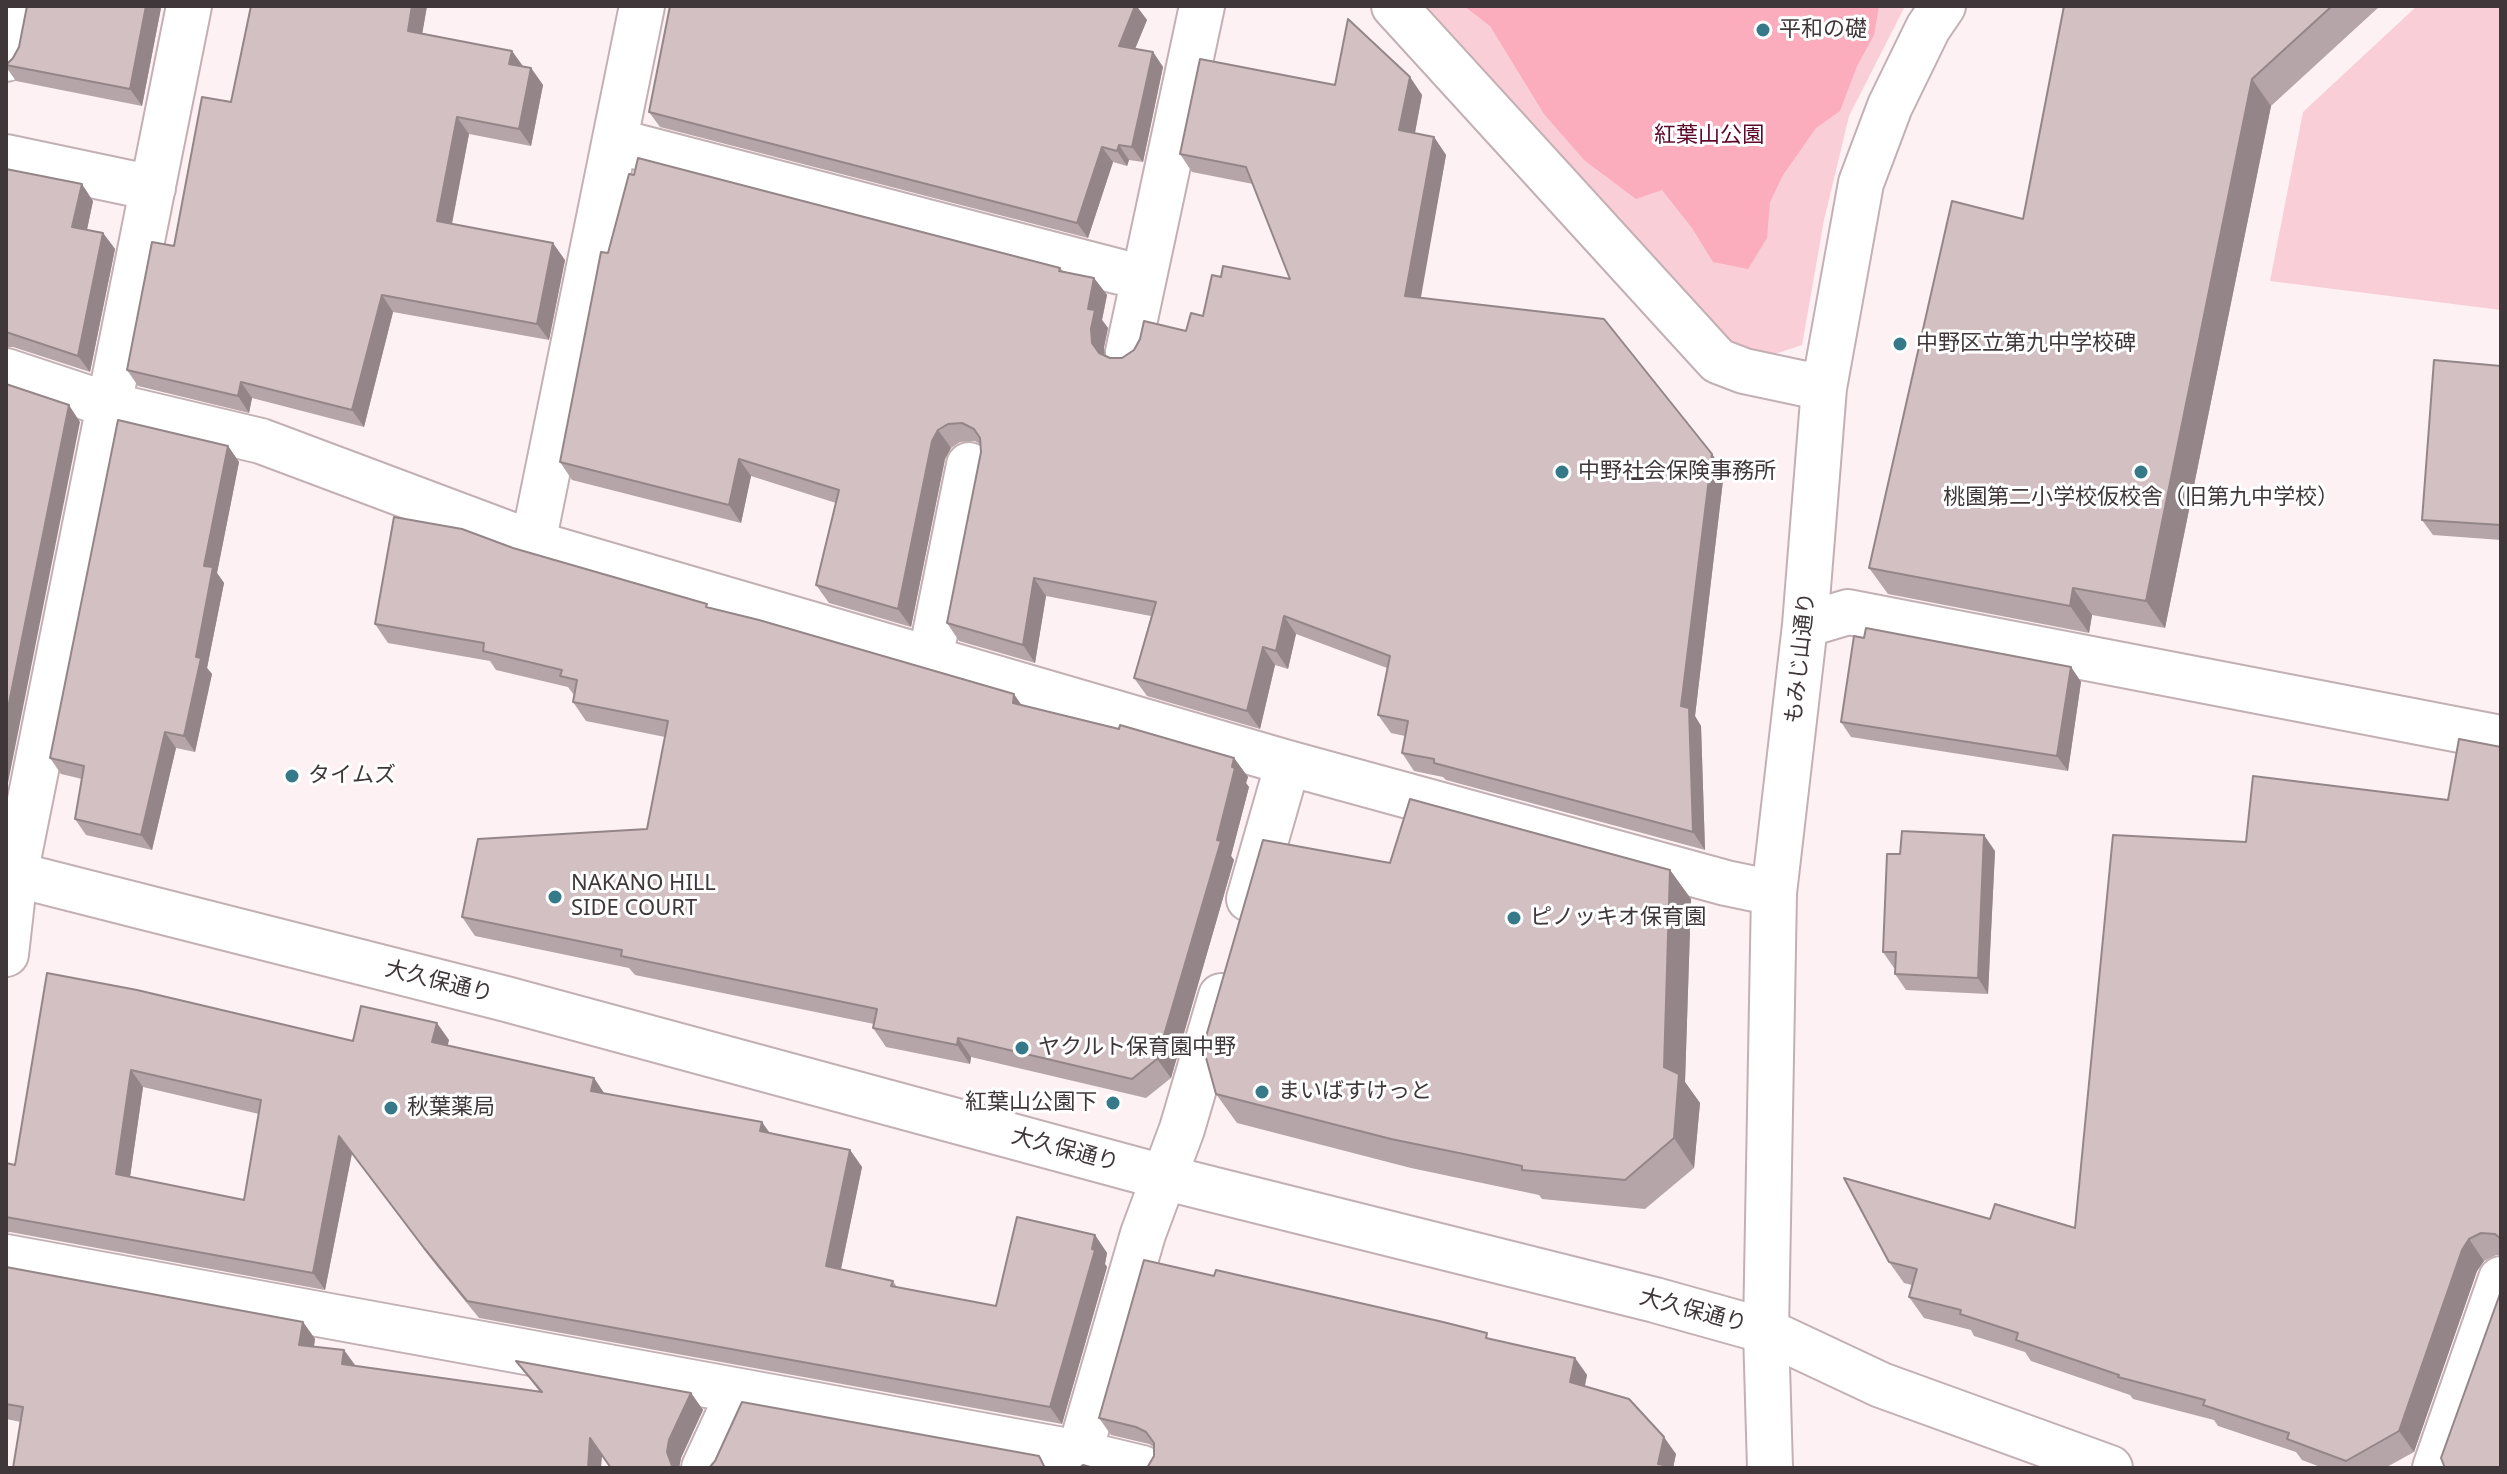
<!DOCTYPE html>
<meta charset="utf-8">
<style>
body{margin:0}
#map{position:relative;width:2507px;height:1474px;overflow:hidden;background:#fdf1f3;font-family:"Noto Sans",sans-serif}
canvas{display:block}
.frame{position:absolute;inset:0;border:8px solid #3f3739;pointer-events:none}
</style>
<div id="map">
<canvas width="2507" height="1474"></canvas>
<div class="frame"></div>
</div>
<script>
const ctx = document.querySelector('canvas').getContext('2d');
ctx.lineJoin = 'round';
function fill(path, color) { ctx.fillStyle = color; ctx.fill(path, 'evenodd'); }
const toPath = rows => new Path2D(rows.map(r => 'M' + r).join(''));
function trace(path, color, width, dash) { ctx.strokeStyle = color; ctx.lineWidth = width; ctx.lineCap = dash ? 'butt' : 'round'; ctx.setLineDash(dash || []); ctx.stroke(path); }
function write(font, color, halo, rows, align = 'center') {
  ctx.font = font + ' "Noto Sans","Noto Sans JP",sans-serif'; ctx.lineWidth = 6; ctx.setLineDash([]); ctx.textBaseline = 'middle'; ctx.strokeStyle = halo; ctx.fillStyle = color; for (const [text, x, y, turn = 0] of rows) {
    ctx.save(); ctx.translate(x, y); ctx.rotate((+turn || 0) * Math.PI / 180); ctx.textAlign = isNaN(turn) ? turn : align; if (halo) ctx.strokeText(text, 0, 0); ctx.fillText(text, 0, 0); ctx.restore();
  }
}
fill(toPath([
 [1424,6,1905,6,1849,116,1824,220,1802,345,1741,365],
 [2417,6,2501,6,2501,310,2270,281,2303,112]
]), '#f9ced6');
fill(toPath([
 [1464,6,1879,6,1874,35,1857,66,1840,111,1816,128,1783,175,1770,202,1767,238,1748,269,1713,262,1692,228,1662,190,1636,199,1584,160,1544,114,1490,26]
]), '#fbadbe');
const minor = toPath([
 [1394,6,1718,361,1744,371,1824,388],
 [6,59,17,6],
 [615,141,1120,272],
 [6,157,153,188],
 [1128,352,1202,6],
 [6,371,109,405,261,441,533,543,1288,763,1726,883,1774,893],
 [533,543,642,6],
 [1805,625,1848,612,2501,738],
 [930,659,969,465],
 [1249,899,1288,763],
 [6,954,15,875,189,6],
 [6,1257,1079,1453,1142,1468],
 [704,1468,739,1392],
 [1075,1468,1143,1234,1182,1129,1221,996],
 [1770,1468,1766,1331,1774,893,1805,625,1824,388,1861,183,1890,106,1928,28,1943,6],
 [2435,1468,2501,1279]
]);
const major = toPath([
 [6,872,506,999,1163,1177,1655,1300,1766,1331,1881,1385,2110,1468]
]);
trace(minor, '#c3b0b4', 48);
trace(major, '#c3b0b4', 48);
trace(minor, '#fff', 44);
trace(major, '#fff', 44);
fill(toPath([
 [427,6,422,33,512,51,523,66,531,68,543,85,531,146,469,134,452,224,565,260,549,340,393,312,364,427,252,398,249,413,138,386,127,370,231,102],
 [670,6,1139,6,1138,8,1147,20,1135,49,1153,52,1163,67,1143,162,1129,160,1127,166,1113,162,1088,238,660,127,649,112],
 [2064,6,2380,6,2271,106,2165,628,2092,615,2089,633,1888,594,1869,568,2023,219],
 [161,8,142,106,16,81,6,67,6,64,13,58,19,47],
 [1410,77,1422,95,1415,133,1434,137,1446,155,1420,298,1712,454,1724,472,1695,716,1701,726,1705,850,1446,780,1443,777,1414,771,1402,753,1405,736,1391,733,1378,715,1387,668,1296,634,1288,669,1275,665,1260,729,1147,696,1134,678,1151,616,1046,596,1035,663,959,641,947,623,981,452,980,444,975,441,960,442,951,448,945,459,911,627,829,603,816,585,836,503,751,476,741,523,572,480,560,462,608,253,1060,268,1063,271,1094,278,1107,295,1102,320,1108,328,1104,347,1104,356,1110,358,1122,358,1186,331,1203,316,1221,277,1290,279,1253,184,1192,172,1180,154,1335,85],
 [6,169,93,201,87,230,103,233,115,249,90,372,13,347,6,347],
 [2501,366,2501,540,2433,535,2422,520],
 [228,446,239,462,217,573,224,583,207,668,212,674,195,752,176,748,152,850,86,835,75,819,82,779,61,774,50,758],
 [513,548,1022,705,1234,758,1248,777,1246,783,1249,787,1231,856,1234,860,1171,1078,1146,1098,971,1057,970,1064,886,1047,873,1028,874,1024,635,975,629,968,475,936,462,917,647,829,665,737,586,721,573,702,574,695,568,687,496,670,490,661,388,643,375,624],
 [2071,667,2081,682,2068,771,1851,737,1841,722],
 [2501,747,2501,1255,2496,1255,2484,1261,2477,1271,2414,1452,2385,1468,2323,1468,2302,1460,2296,1452,2218,1426,2214,1420,2133,1399,2130,1395,2031,1361,2025,1352,1974,1336,1971,1330,1924,1318,1909,1297,1912,1285,1904,1283,1889,1262,1990,1219,2075,1228,2246,842,2448,800],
 [1995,851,1988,994,1906,990,1895,974,1895,968,1894,968,1883,952,1900,854],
 [1390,863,1670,870,1691,899,1685,1082,1700,1103,1694,1168,1645,1209,1542,1199,1539,1195,1411,1168,1237,1123,1216,1094],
 [47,973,353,1041,449,1040,447,1046,594,1078,604,1093,770,1133,850,1150,862,1167,841,1269,893,1281,897,1287,996,1306,1095,1235,1107,1253,1105,1264,1107,1267,1062,1424,479,1318,436,1265,352,1153,325,1290,10,1232,6,1233,6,1163,15,1165],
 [143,1087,259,1114,244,1200,130,1177],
 [6,1267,303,1322,315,1339,314,1347,344,1350,356,1366,540,1392,516,1361,691,1393,703,1410,681,1458,679,1468,611,1468,602,1456,21,1422,6,1419],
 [1492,1340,1575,1358,1587,1375,1585,1386,1676,1454,1673,1468,1147,1468,1154,1456,1154,1447,1149,1444,1111,1435,1099,1418]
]), '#b5a5a8');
fill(toPath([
 [146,6,159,6,161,8,142,106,130,89],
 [412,6,427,6,420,47,408,31],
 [1130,6,1139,6,1138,8,1147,20,1130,61,1119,46],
 [512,51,524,68,509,64],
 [1153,52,1163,67,1143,162,1132,147],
 [531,68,543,85,531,146,519,129],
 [1410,77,1422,95,1412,148,1399,130],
 [2252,79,2271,106,2165,628,2146,601],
 [457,117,469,134,449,238,437,221],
 [1434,137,1446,155,1418,314,1405,296],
 [1119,145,1129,160,1127,166,1117,151],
 [1102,147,1113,162,1088,238,1077,223],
 [82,184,93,201,84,243,72,227],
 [103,233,115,249,90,372,78,356],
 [553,243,565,260,549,340,537,324],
 [1094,278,1107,295,1102,320,1108,328,1104,347,1105,360,1092,343,1088,309],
 [382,295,393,312,364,427,352,410],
 [241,382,252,398,249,413,238,396],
 [69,405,80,422,6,793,6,718],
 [938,430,951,448,945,459,911,627,898,609,932,441],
 [228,446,239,462,217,573,224,583,207,668,212,674,195,752,184,736,196,657,204,566],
 [1712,454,1724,472,1695,716,1701,726,1705,850,1693,832,1681,706],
 [739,459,751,476,741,523,729,505],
 [1034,578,1046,596,1035,663,1023,645],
 [2073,588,2092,615,2089,633,2070,606],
 [1284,616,1296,634,1288,669,1276,651],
 [1263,647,1275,665,1260,729,1247,711],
 [2071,667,2081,682,2068,771,2057,756],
 [1014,694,1027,713,1013,703],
 [165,732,176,748,152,850,141,835],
 [1234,758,1248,777,1246,783,1249,787,1231,856,1234,860,1171,1078,1157,1059,1217,840],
 [1984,835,1995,851,1988,994,1978,978],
 [1670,870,1691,899,1685,1082,1700,1103,1694,1168,1674,1138,1664,1067],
 [437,1023,449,1040,444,1060,432,1042],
 [958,1038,971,1057,970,1064,957,1045],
 [131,1070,143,1087,128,1191,116,1174],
 [594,1078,606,1096,591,1091],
 [762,1122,774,1139,760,1131],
 [339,1136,352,1153,325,1290,313,1273],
 [850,1150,862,1167,838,1283,826,1266],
 [1095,1235,1107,1253,1105,1264,1107,1267,1062,1424,1050,1407],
 [2469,1239,2484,1261,2477,1271,2414,1452,2399,1431,2462,1250],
 [303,1322,315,1339,311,1362,299,1345],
 [344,1350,356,1367,342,1364],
 [1575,1358,1587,1375,1582,1399,1570,1382],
 [691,1393,703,1410,681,1458,679,1468,674,1468,667,1452,669,1440],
 [1664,1437,1676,1454,1673,1468,1661,1468,1658,1464],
 [590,1438,602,1456,601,1468,588,1468]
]), '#948688');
const building = toPath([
 [27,6,146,6,130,89,6,65,13,58,19,47,27,6],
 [251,6,412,6,408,31,512,51,509,64,531,68,519,129,457,117,437,221,553,243,537,324,382,295,352,410,241,382,238,396,127,370,152,242,174,246,202,97,231,102,251,6],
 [670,6,1135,6,1119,46,1153,52,1132,147,1119,145,1117,151,1102,147,1077,223,649,112,670,6],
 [2064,6,2332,6,2252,79,2146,601,2073,588,2070,606,1869,568,1952,201,2023,219,2064,6],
 [1348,19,1410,77,1399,130,1434,137,1405,296,1604,319,1712,454,1681,706,1689,708,1693,832,1434,763,1434,759,1402,753,1408,721,1378,715,1390,656,1284,616,1276,651,1263,647,1247,711,1134,678,1156,602,1034,578,1023,645,947,623,981,452,980,438,974,429,962,423,948,424,938,430,932,441,898,609,816,585,839,490,739,459,729,505,560,462,601,252,608,253,629,174,634,175,638,158,1060,268,1059,271,1094,278,1088,309,1095,310,1091,329,1092,343,1099,353,1110,358,1122,358,1134,350,1140,339,1144,321,1186,331,1191,313,1203,316,1212,275,1221,277,1223,266,1290,279,1246,167,1180,154,1200,59,1335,85,1348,19],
 [6,169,82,184,72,227,103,233,78,356,6,332,6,169],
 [2434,360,2501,366,2501,525,2422,520,2434,360],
 [6,384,69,405,6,718,6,384],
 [118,420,228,446,204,566,213,567,196,657,201,658,184,736,165,732,141,835,75,819,84,766,50,758,118,420],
 [394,517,462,529,513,548,707,604,706,607,759,620,1014,694,1013,703,1119,729,1120,725,1234,758,1232,767,1235,768,1217,840,1221,841,1157,1059,1132,1079,958,1038,957,1045,873,1028,877,1009,621,956,622,950,462,917,478,839,647,829,668,721,573,702,577,680,560,676,562,670,483,651,484,643,375,624,394,517],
 [1866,628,2071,667,2057,756,1841,722,1854,636,1864,638,1866,628],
 [2459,739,2501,747,2501,1239,2495,1234,2481,1233,2469,1239,2462,1250,2399,1431,2346,1461,2287,1439,2289,1433,2203,1405,2205,1400,2118,1377,2119,1375,2016,1340,2018,1333,1960,1314,1961,1310,1909,1297,1917,1269,1889,1262,1844,1178,1990,1219,1995,1204,2075,1228,2113,835,2246,842,2253,776,2448,800,2459,739],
 [1410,799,1670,870,1664,1067,1679,1074,1674,1138,1625,1180,1522,1170,1522,1166,1391,1139,1216,1094,1203,1047,1263,840,1390,863,1410,799],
 [1902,831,1984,835,1978,978,1895,974,1896,952,1883,952,1887,854,1900,854,1902,831],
 [47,973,137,990,353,1041,361,1006,437,1023,432,1042,594,1078,591,1091,762,1122,760,1131,850,1150,826,1266,893,1281,891,1286,996,1306,1017,1217,1095,1235,1092,1249,1095,1250,1050,1407,467,1301,424,1248,339,1136,313,1273,6,1217,6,1163,15,1165,47,973],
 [131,1070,261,1100,244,1200,116,1174,131,1070],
 [1144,1260,1214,1276,1216,1270,1443,1322,1487,1333,1486,1338,1575,1358,1570,1382,1629,1399,1664,1437,1658,1464,1669,1466,1669,1468,1147,1468,1154,1456,1154,1443,1146,1432,1136,1427,1099,1418,1144,1260],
 [6,1267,303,1322,299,1345,344,1350,342,1364,542,1392,516,1361,691,1393,669,1440,667,1452,672,1466,675,1468,611,1468,590,1438,588,1468,13,1468,23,1407,6,1404,6,1267],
 [2501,1291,2501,1468,2445,1468,2441,1458,2501,1291],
 [742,1402,1039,1456,1045,1468,709,1468,715,1461,742,1402],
 [1083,1465,1094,1468,1079,1468,1083,1465]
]);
fill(building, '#d3c0c3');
trace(building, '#948688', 2);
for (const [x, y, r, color] of [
 [1763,30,8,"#367a89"],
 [1900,344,8,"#367a89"],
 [1562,472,8,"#367a89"],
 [2141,472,8,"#367a89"],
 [292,776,8,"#367a89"],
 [555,897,8,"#367a89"],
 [1514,918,8,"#367a89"],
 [1022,1048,8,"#367a89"],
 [1262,1092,8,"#367a89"],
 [1113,1103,8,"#367a89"],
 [391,1108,8,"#367a89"]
]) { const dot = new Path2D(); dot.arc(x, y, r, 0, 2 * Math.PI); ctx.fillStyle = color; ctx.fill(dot); trace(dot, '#fff', 3); }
write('22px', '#3f3739', '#fff', [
 ["平和の礎",1779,30],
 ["中野区立第九中学校碑",1916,344],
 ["中野社会保険事務所",1578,472],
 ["桃園第二小学校仮校舎（旧第九中学校）",2141,498,"center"],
 ["タイムズ",308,776],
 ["NAKANO HILL",571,884],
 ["SIDE COURT",571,909],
 ["ピノッキオ保育園",1530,918],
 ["ヤクルト保育園中野",1038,1048],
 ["まいばすけっと",1278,1092],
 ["紅葉山公園下",1097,1103,"right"],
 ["秋葉薬局",407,1108]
], 'left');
write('22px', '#5d082a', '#fff', [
 ["紅葉山公園",1709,136]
]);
write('22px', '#3f3739', '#fff', [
 ["もみじ山通り",1801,658,-84],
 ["大久保通り",439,982,14],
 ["大久保通り",1065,1150,15],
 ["大久保通り",1693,1311,15]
]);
</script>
